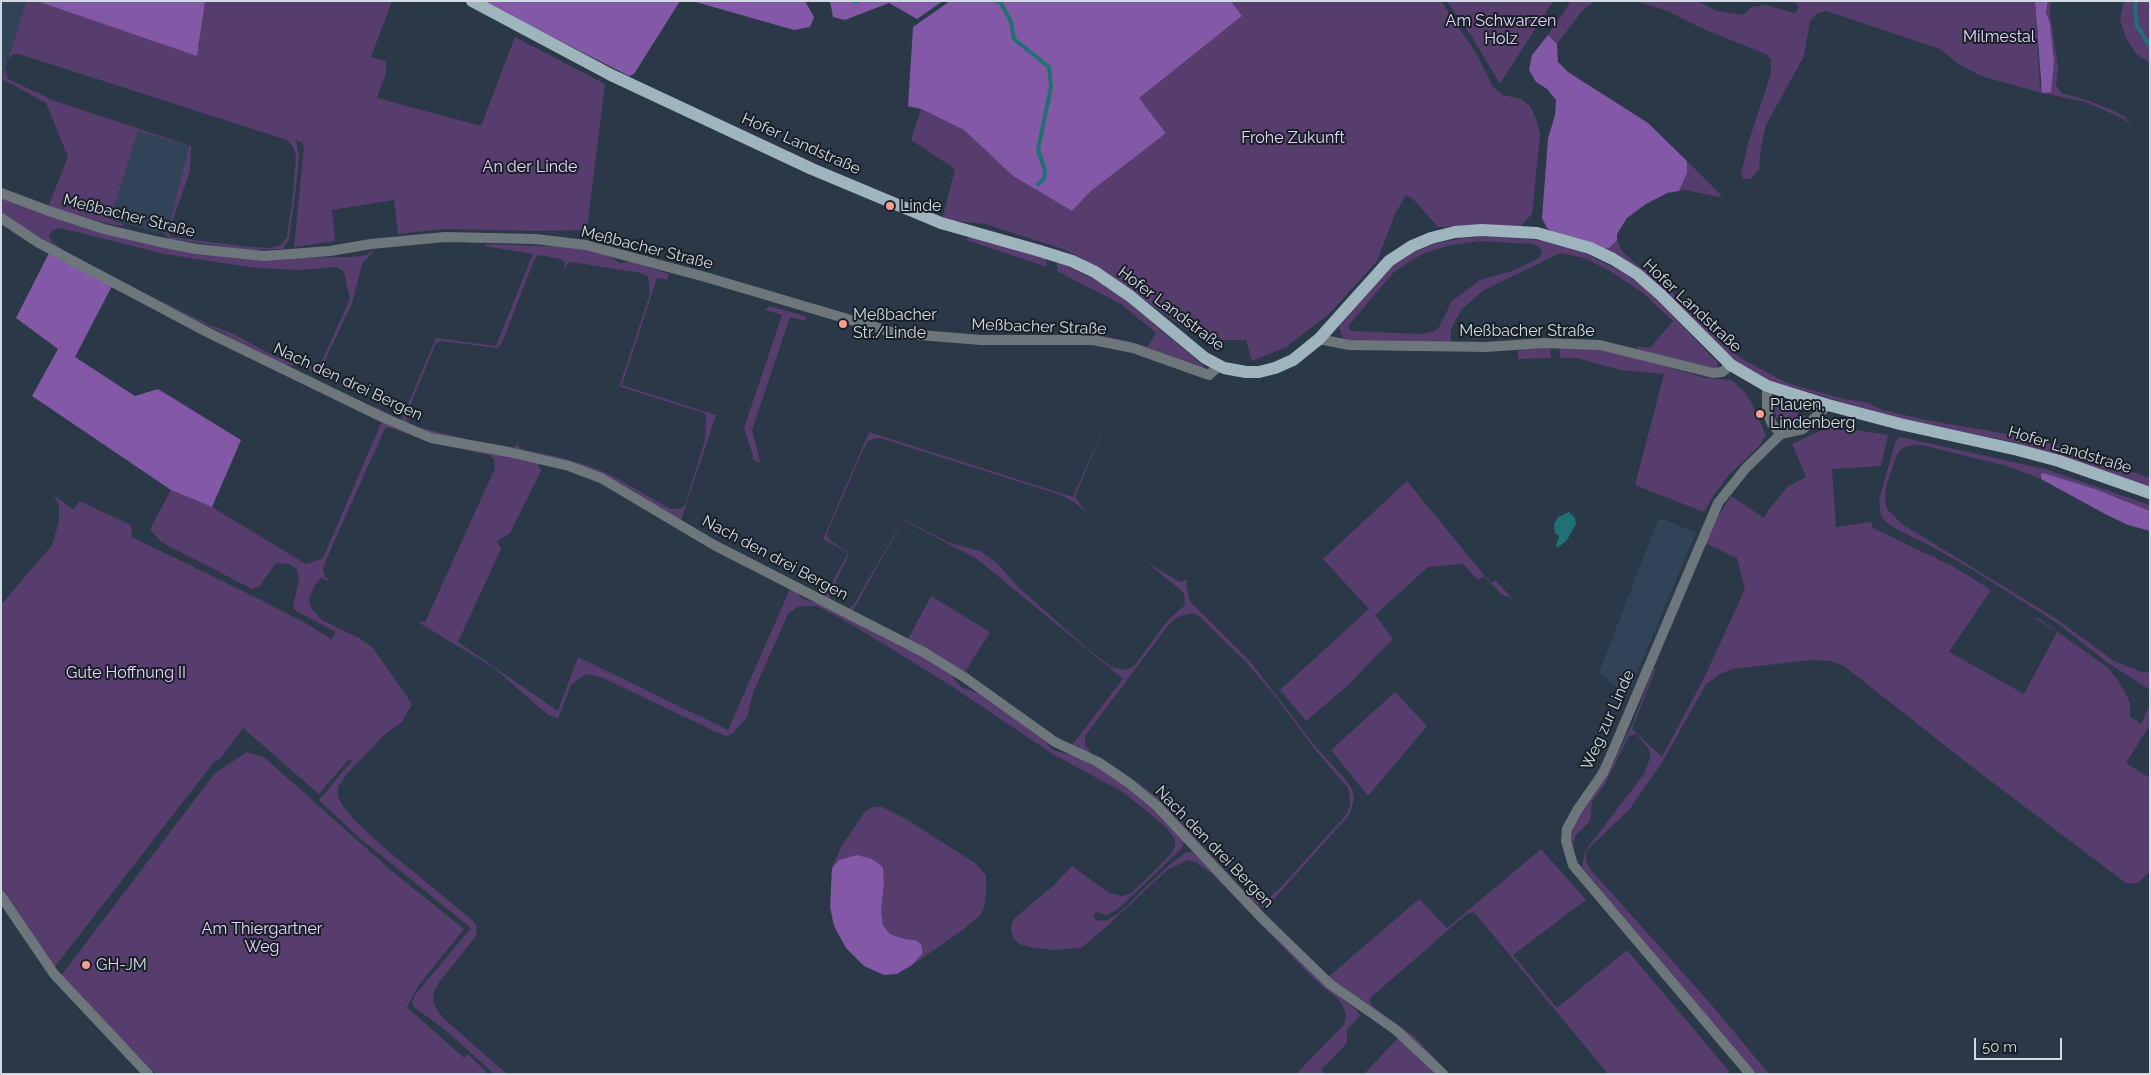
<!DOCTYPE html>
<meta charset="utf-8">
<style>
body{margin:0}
#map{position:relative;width:2151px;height:1075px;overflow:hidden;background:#2b3847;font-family:Raleway,sans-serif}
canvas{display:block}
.frame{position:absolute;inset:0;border:2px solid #d1dae3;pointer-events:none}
.scale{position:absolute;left:1974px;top:1038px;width:88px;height:22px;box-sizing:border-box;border:2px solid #d1dae3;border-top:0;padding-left:6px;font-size:15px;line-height:18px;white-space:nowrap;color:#d1dae3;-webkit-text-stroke:4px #191f26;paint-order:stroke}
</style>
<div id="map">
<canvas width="2151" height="1075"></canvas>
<div class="frame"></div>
<div class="scale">50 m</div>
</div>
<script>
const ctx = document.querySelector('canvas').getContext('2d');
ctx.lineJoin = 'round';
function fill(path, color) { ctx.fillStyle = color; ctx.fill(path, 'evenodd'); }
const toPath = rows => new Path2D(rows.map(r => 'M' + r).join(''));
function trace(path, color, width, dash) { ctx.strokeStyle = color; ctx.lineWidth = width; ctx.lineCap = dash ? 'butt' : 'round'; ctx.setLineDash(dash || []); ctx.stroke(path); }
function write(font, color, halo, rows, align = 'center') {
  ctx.font = font + ' Raleway,sans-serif'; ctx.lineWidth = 4; ctx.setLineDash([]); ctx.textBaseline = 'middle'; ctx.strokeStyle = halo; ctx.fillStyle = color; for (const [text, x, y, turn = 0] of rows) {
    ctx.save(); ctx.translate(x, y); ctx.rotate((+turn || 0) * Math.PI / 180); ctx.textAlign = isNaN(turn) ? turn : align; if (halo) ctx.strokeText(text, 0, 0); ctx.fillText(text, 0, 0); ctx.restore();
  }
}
fill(toPath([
 [1,1,26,1,1,80],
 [138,131,189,146,167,235,110,220],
 [1659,518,1696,532,1627,697,1599,672]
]), '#314357');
fill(toPath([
 [26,1,37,1,199,46,200,23,205,1,392,1,371,57,386,61,386,73,377,98,481,126,515,37,605,84,587,230,539,231,444,229,398,234,394,200,332,210,335,241,294,247,304,147,302,143,296,140,299,156,296,187,289,239,283,249,249,250,170,239,164,234,167,234,189,146,138,131,110,220,124,224,121,226,109,224,48,207,68,157,46,103,2,79,5,68,8,79,55,101,191,146,190,171,171,225,169,234,171,237,241,246,271,248,282,244,287,237,293,194,296,156,293,147,287,140,19,54,13,54,8,59],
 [1231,1,1441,1,1476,53,1493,87,1503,95,1521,99,1530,106,1536,119,1540,134,1532,214,1521,226,1438,227,1413,199,1406,195,1395,214,1377,261,1329,314,1286,347,1252,361,1246,340,1223,340,1194,325,1188,331,1108,274,1066,250,985,224,942,220,955,169,911,140,921,109,964,130,1013,176,1072,211,1091,191,1166,132,1138,98,1241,17],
 [1447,1,1553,1,1500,84,1474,40],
 [1571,1,1595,1,1582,11,1557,44,1548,35],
 [1635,1,1698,1,1717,11,1743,15,1752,7,1765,5,1795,13,1799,7,1795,2,1786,1,2035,1,2040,89,2054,62,2050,24,2046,12,2048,1,2051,1,2050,14,2058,68,2056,85,2061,93,2086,100,2110,109,2124,116,2132,126,2124,119,2086,102,2042,93,1981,76,1960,65,1940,49,1827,11,1818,13,1810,21,1804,56,1766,125,1761,147,1759,170,1750,179,1743,179,1741,174,1748,144,1771,73,1771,59,1766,54,1701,28,1665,10],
 [2124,1,2150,1,2150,63,2136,54,2125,36,2120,19],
 [1687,161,1721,195,1720,197,1685,190,1679,191,1687,173],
 [1,198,82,226,253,258,352,257,366,255,376,249,362,264,352,303,320,371,322,361,350,299,344,272,337,267,299,270,256,268,164,254,60,228,53,230,49,235,51,241,66,252,126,284,210,325,232,333,276,357,315,366,316,371,313,372,297,364,292,366,283,364,77,259,1,214],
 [969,236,1046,259,1047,267,966,240],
 [1494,236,1538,240,1563,246,1583,252,1624,273,1647,290,1671,313,1718,363,1717,366,1714,369,1638,351,1637,346,1650,348,1673,321,1643,293,1610,271,1585,258,1560,253,1484,290,1461,310,1451,329,1451,342,1346,340,1342,336,1339,327,1382,277,1393,266,1412,253,1433,244,1462,238],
 [1479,241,1532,244,1540,247,1542,252,1539,258,1515,270,1480,280,1452,301,1438,329,1431,332,1421,334,1352,331,1349,329,1349,325,1394,272,1412,260,1427,252,1451,245],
 [1617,240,1622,251,1635,263,1657,279,1679,299,1719,341,1744,360,1787,383,1844,399,1865,402,1883,410,1926,420,2037,439,2150,478,2150,487,2050,453,2012,442,1901,419,1770,381,1733,359,1655,282,1603,249,1609,248],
 [487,244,569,247,603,251,619,263,632,262,669,274,667,280,657,278,622,385,716,415,681,520,621,484,601,474,554,459,503,448,512,448,516,446,519,438,518,445,521,449,559,457,592,467,615,477,670,509,680,509,685,505,705,440,706,416,704,413,621,387,620,384,650,294,648,276,641,273,571,262,567,264,564,271,565,262,560,259,539,255,534,260,502,343,498,348,441,341,436,343,407,413,407,422,417,427,495,446,422,431,402,423,341,394,373,408,375,406,401,421,436,338,496,346,533,254,484,246],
 [1057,261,1100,282,1123,298,1205,367,1203,368,1098,339,1097,335,1123,340,1147,347,1156,333,1121,304,1057,271],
 [769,306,805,316,806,318,806,321,790,317,752,430,760,460,759,463,752,459,753,455,744,428,782,315,765,310],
 [1550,346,1551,358,1518,359,1518,351,1523,349],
 [1559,347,1599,348,1706,378,1731,380,1744,391,1751,402,1766,435,1759,446,1728,476,1713,496,1704,512,1635,485,1664,374,1620,370,1577,358,1560,358],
 [1774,406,1806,416,1800,424,1788,426,1776,417],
 [1111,411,1075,497,1086,512,1148,563,1180,582,1188,579,1186,585,1190,601,1249,660,1315,746,1345,779,1352,789,1354,799,1350,814,1267,907,1263,908,1240,891,1183,828,1072,745,1123,679,977,559,903,520,853,611,849,608,853,606,902,521,905,520,950,543,980,551,997,563,1016,585,1089,650,1111,667,1125,670,1134,666,1168,620,1185,605,1184,593,1075,503,1061,495,899,444,880,438,873,439,868,441,864,448,827,533,829,540,848,552,849,554,829,596,831,600,824,598,848,553,823,539,869,432,1073,497],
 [1192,613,1200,617,1245,661,1274,695,1317,752,1348,788,1350,798,1350,807,1346,815,1280,888,1271,896,1263,899,1254,897,1243,890,1162,801,1137,782,1091,753,1085,745,1085,736,1167,627,1177,617],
 [382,421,542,463,538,465,541,471,510,533,497,541,501,549,458,642,558,711,578,657,728,730,790,589,794,589,801,598,837,610,897,643,900,647,914,651,948,671,961,687,979,694,1044,740,1053,750,1085,759,1149,802,1184,841,1182,848,1118,909,1107,915,1097,912,1093,916,1096,920,1105,921,1118,914,1168,866,1185,853,1192,852,1198,856,1322,982,1354,1008,1360,1015,1347,1030,1347,1043,1321,1070,1325,1074,1296,1074,1344,1025,1346,1015,1344,1008,1339,1000,1313,978,1211,873,1197,863,1188,860,1167,870,1106,927,1081,948,1053,950,1030,947,1019,944,1013,937,1011,930,1012,922,1018,915,1053,886,1072,866,1109,893,1122,896,1130,894,1143,882,1171,854,1175,847,1175,839,1166,827,1124,793,1051,753,953,687,851,624,817,606,799,606,788,614,753,693,747,717,732,734,726,736,714,731,601,677,586,674,571,685,558,718,548,715,494,668,418,622,425,622,427,618,495,468,494,459,489,455,433,443,388,427,385,428,326,560,323,570,325,577,332,582,321,578,315,585,309,599,311,608,322,620,361,639,373,648,412,704,402,722,384,735,346,775,338,787,338,796,342,805,355,821,387,850,471,919,476,925,477,930,476,936,440,981,434,991,433,1003,441,1016,507,1074,494,1074,449,1033,414,1007,412,1003,415,995,471,928,356,835,319,800,352,761,349,759,319,794,243,728,221,758,214,762,53,969,1,890,1,605,52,545,59,522,59,506,54,495,74,510,79,501,131,525,132,537,261,600,309,625,331,639,336,632,298,612,293,607,299,579,297,569,290,564,276,563,259,587,252,589,161,542,150,529,171,490,212,507,306,564,323,558],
 [1830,426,1888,435,1881,466,1832,469,1836,527,1871,522,1873,528,1954,567,1991,590,1949,652,2024,694,2057,632,2035,618,2038,618,2107,667,2117,679,2126,694,2130,703,2130,717,2141,724,2150,704,2150,725,2126,763,2150,778,2150,871,2138,883,2126,883,1976,770,1844,666,1830,661,1810,660,1732,669,1720,674,1706,684,1663,761,1629,810,1592,845,1586,852,1586,860,1590,869,1710,1003,1769,1074,1755,1074,1582,867,1585,851,1644,774,1650,758,1649,749,1636,734,1629,736,1605,784,1592,802,1590,821,1575,836,1572,848,1571,840,1574,825,1580,814,1611,768,1633,722,1654,668,1656,668,1632,729,1662,757,1705,676,1745,589,1737,558,1705,543,1716,519,1731,496,1764,518,1767,512,1788,486,1806,477,1792,444],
 [1900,437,2045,469,2150,505,2150,511,2095,489,2044,473,2040,476,2041,479,2007,466,1921,445,1912,445,1902,448,1897,454,1886,486,1885,500,1887,509,1902,524,2058,620,2114,661,2141,672,2150,672,2150,690,2108,663,2057,623,1968,567,1929,545,1898,530,1886,522,1881,516,1879,500,1896,440],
 [1407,481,1484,575,1492,583,1495,580,1512,598,1502,595,1484,576,1478,580,1463,564,1428,567,1375,615,1393,639,1348,685,1306,721,1280,690,1369,609,1323,559],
 [931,596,990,632,965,672,908,639],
 [1395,692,1427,726,1368,796,1331,750],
 [247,752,265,758,394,873,464,929,419,985,407,1007,464,1058,468,1054,488,1074,156,1074,60,977,215,773],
 [872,807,882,807,906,819,975,863,986,875,986,891,984,907,980,915,963,930,912,965,923,953,915,940,905,939,890,934,883,924,881,911,884,885,839,860,832,868,841,847,864,813],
 [1541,849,1586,900,1513,955,1557,1008,1627,950,1729,1071,1726,1074,1608,1074,1474,912,1469,913,1462,918,1369,999,1372,1006,1415,1037,1449,1074,1327,978,1419,899,1447,928],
 [1369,1016,1379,1019,1439,1074,1364,1074,1398,1038]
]), '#563d6d');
fill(toPath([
 [37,1,205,1,197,56],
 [482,1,680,1,634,74,629,76],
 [692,1,805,1,814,17,810,27,794,30],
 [830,1,943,1,917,19,889,3,845,20,833,17],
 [950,1,1231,1,1242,16,1139,98,1166,133,1091,191,1072,211,1013,176,964,130,921,109,908,106,913,27],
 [2035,1,2048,1,2046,12,2050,24,2054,62,2051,92,2042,93],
 [1548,35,1557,44,1558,62,1568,72,1648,123,1687,161,1687,173,1679,191,1667,193,1646,204,1627,218,1617,234,1617,240,1609,248,1603,249,1553,232,1547,228,1542,218,1548,139,1555,115,1556,100,1547,89,1536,82,1529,70,1532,55],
 [49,253,112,286,75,357,135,396,158,389,241,440,212,507,171,490,32,396,58,349,16,318],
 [2044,473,2095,489,2150,511,2150,531,2128,525,2105,514,2041,479,2041,474],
 [857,855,872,859,883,867,884,885,881,911,883,925,890,934,905,939,915,940,921,944,923,953,912,965,897,974,884,975,864,966,846,948,834,926,830,907,832,868,839,860]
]), '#8258a7');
fill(toPath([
 [1569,512,1575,518,1576,524,1567,540,1558,548,1556,545,1559,536,1555,533,1554,524,1558,517]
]), '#1f7173');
trace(toPath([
 [854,1,858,1],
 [996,1,1001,3,1011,22,1014,39,1049,67,1051,87,1038,150,1045,170,1044,179,1038,184],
 [2136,1,2135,12,2137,26,2150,46]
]), '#1f7173', 4);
trace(toPath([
 [1,193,49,211,104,229,160,242,196,249,264,256,330,251,371,244,445,237,535,239,586,245,709,278,895,333,981,340,1093,340,1133,348,1209,375,1219,366],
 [1,218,39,243,209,333,380,416,431,438,509,452,569,466,601,478,714,545,925,653,964,677,1055,742,1098,762,1129,783,1157,806,1261,917,1330,984,1396,1030,1443,1074],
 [1319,339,1349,345,1486,347,1543,343,1600,345,1713,373,1722,372,1731,365],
 [1767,386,1767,412,1772,424,1781,434],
 [1,896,54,974,148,1074],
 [1750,1074,1573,865,1566,841,1567,829,1578,809,1603,773,1612,753,1718,503,1746,468,1781,434,1803,429,1828,405]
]), '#6c767b', 10);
trace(toPath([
 [472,1,611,75,812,169,941,223,1040,251,1072,261,1095,272,1130,296,1205,358,1224,368,1246,372,1259,372,1275,368,1293,360,1319,339,1389,261,1412,246,1431,238,1455,232,1482,230,1537,233,1590,248,1613,259,1637,274,1661,295,1731,365,1767,386,1828,405,1900,424,2018,450,2059,461,2150,493]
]), '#9fb5be', 12);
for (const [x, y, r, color] of [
 [890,206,5,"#f59d8f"],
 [843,324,5,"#f59d8f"],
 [1760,414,5,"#f59d8f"],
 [86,965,5,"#f59d8f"]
]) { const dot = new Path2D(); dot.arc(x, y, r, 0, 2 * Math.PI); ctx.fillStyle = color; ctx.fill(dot); trace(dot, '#191f26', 2); }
write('16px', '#e7d3fe', '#191f26', [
 ["Am Schwarzen",1501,21],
 ["Holz",1501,39],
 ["Milmestal",1999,37],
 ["Frohe Zukunft",1293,138],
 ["An der Linde",530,167],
 ["Gute Hoffnung II",126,673],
 ["Am Thiergartner",262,929],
 ["Weg",262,947]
]);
write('16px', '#d1dae3', '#191f26', [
 ["Hofer Landstraße",801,144,24],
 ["Meßbacher Straße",129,216,14],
 ["Meßbacher Straße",647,248,14],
 ["Hofer Landstraße",1692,306,43],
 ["Hofer Landstraße",1171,309,37],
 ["Meßbacher Straße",1039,327,2],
 ["Meßbacher Straße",1527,331],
 ["Nach den drei Bergen",348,382,25],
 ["Hofer Landstraße",2070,450,17],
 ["Nach den drei Bergen",775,558,28],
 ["Weg zur Linde",1608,720,-66],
 ["Nach den drei Bergen",1214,847,46]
]);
write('16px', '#d1dae3', '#191f26', [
 ["Linde",900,206],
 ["Meßbacher",853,315],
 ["Str./Linde",853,333],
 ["Plauen,",1770,405],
 ["Lindenberg",1770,423],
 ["GH-JM",96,965]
], 'left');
</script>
